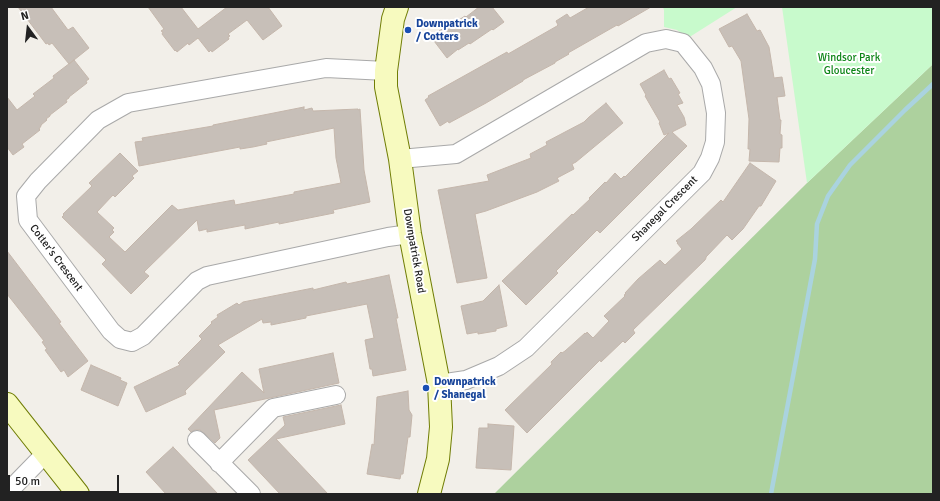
<!DOCTYPE html>
<style>
body{margin:0}
#map{position:relative;width:940px;height:501px;overflow:hidden;background:#f2efe9;font-family:Signika,sans-serif}
canvas{display:block}
.frame{position:absolute;inset:0;border:8px solid #222;pointer-events:none}
.north{position:absolute;left:8px;top:8px;width:40px;height:40px;-webkit-text-stroke:3px #fff;paint-order:stroke;rotate:345deg;font-size:11px;font-weight:700;line-height:16px;text-align:center;color:#222}
.north::after{content:'';display:block;margin:auto;width:14px;height:18px;background:#222;clip-path:polygon(50% 0,100% 100%,50% 72%,0 100%)}
.scale{position:absolute;left:8px;top:475px;width:111px;height:18px;box-sizing:border-box;border:2px solid #222;border-top:0;padding-left:5px;font-size:12px;line-height:14px;white-space:nowrap;color:#222;-webkit-text-stroke:3px #fff;paint-order:stroke}
</style>
<div id="map">
<canvas width="940" height="501"></canvas>
<div class="frame"></div>
<div class="north">N</div>
<div class="scale">50 m</div>
</div>
<script>
const ctx = document.querySelector('canvas').getContext('2d');
ctx.lineJoin = 'round';
function fill(path, color) { ctx.fillStyle = color; ctx.fill(path, 'evenodd'); }
const toPath = rows => new Path2D(rows.map(r => 'M' + r).join(''));
function trace(path, color, width, dash) { ctx.strokeStyle = color; ctx.lineWidth = width; ctx.lineCap = dash ? 'butt' : 'round'; ctx.setLineDash(dash || []); ctx.stroke(path); }
function write(font, color, halo, rows, align = 'center') {
  ctx.font = font + ' Signika,sans-serif'; ctx.lineWidth = 4; ctx.setLineDash([]); ctx.textBaseline = 'middle'; ctx.strokeStyle = halo; ctx.fillStyle = color; for (const [text, x, y, turn = 0] of rows) {
    ctx.save(); ctx.translate(x, y); ctx.rotate((+turn || 0) * Math.PI / 180); ctx.textAlign = isNaN(turn) ? turn : align; if (halo) ctx.strokeText(text, 0, 0); ctx.fillText(text, 0, 0); ctx.restore();
  }
}
fill(toPath([
 [933,64,933,494,494,494,807,183]
]), '#add19e');
fill(toPath([
 [663,7,737,7,688,38,677,30,664,27,664,10],
 [782,7,933,7,933,64,807,183]
]), '#c8facc');
trace(toPath([
 [771,494,815,259,817,224,828,196,850,165,905,110,933,84]
]), '#aad3df', 4.5);
const building = toPath([
 [18,7,51,7,68,30,73,27,89,48,69,64,52,43,49,45,48,43,46,44,18,7],
 [148,7,181,7,198,29,227,7,268,7,282,26,263,40,247,20,228,34,230,36,228,37,229,39,212,52,211,50,209,52,198,38,189,45,188,43,177,52,176,50,175,51,162,34,163,32,161,31,164,29,148,7],
 [479,7,492,7,504,22,493,30,492,29,470,44,469,43,458,50,458,49,447,58,431,37,442,29,443,31,454,23,465,16,466,17,479,7],
 [589,7,651,7,618,26,617,25,568,53,569,54,555,62,555,63,523,80,523,81,486,103,449,123,448,121,440,126,425,100,429,97,428,96,507,52,508,54,557,26,558,25,556,21,567,14,570,18,589,7],
 [747,14,757,31,760,30,769,47,774,78,782,77,785,96,777,97,780,120,781,120,780,134,782,135,782,148,780,148,779,162,749,161,750,149,748,149,749,119,741,61,732,46,729,47,719,29,747,14],
 [74,60,89,79,86,81,87,83,69,97,69,98,66,100,67,102,50,115,50,116,46,119,47,120,41,125,41,126,39,129,40,130,22,144,24,147,13,155,7,147,7,97,17,110,35,96,33,94,54,78,53,76,74,60],
 [664,70,669,79,671,78,680,93,678,94,683,103,677,105,684,117,686,125,672,132,687,146,600,233,597,230,556,271,558,273,526,305,502,281,572,214,573,215,590,199,589,198,605,182,606,183,615,173,621,179,624,176,625,177,669,133,664,135,659,123,660,122,645,96,646,95,640,84,664,70],
 [606,103,623,123,576,162,572,164,574,169,557,178,559,181,537,192,486,211,475,214,487,278,457,283,438,190,489,181,487,175,531,158,530,154,547,145,546,142,584,122,589,117,606,103],
 [304,107,304,110,312,108,313,111,358,109,358,110,360,109,364,170,370,202,333,210,334,213,279,224,279,222,245,229,245,225,207,232,207,229,199,231,197,220,144,272,149,276,131,294,102,264,106,260,62,217,64,215,63,214,92,186,89,183,120,153,138,171,132,176,134,178,115,197,113,195,97,212,114,228,112,230,114,232,109,237,125,252,172,205,178,210,234,200,235,205,294,194,294,192,341,183,336,158,334,128,266,142,267,144,253,147,240,149,240,147,139,166,135,142,143,141,142,138,213,126,213,125,304,107],
 [750,163,776,181,761,206,759,206,743,229,732,240,727,235,706,257,706,258,705,260,633,330,635,333,625,343,623,341,601,362,600,360,527,433,505,410,552,364,551,362,561,352,562,353,565,351,585,333,586,334,587,332,593,338,609,321,604,316,625,296,624,295,626,294,625,293,638,279,660,260,665,265,682,249,677,243,678,242,676,241,691,229,721,200,723,202,750,163],
 [7,251,61,322,59,323,88,361,68,377,64,370,61,372,45,350,47,349,42,342,44,341,7,294,7,251],
 [389,275,398,318,396,318,406,370,373,376,372,369,370,369,365,340,374,338,367,304,306,316,306,318,271,325,271,322,263,323,262,319,218,345,225,352,185,391,186,394,146,412,134,387,180,365,178,363,202,339,199,336,212,323,211,322,218,317,217,315,237,303,239,305,243,302,313,288,313,290,346,282,347,284,389,275],
 [499,285,507,326,496,329,496,331,478,334,478,332,467,334,461,306,483,301,499,285],
 [333,353,339,383,214,410,220,438,215,443,204,433,200,430,195,430,191,432,188,429,242,372,264,393,259,369,333,353],
 [91,365,121,378,120,380,127,383,118,406,81,390,91,365],
 [408,391,409,410,412,415,410,437,408,437,403,474,401,474,400,479,367,474,372,444,374,445,377,397,408,391],
 [341,405,345,424,276,439,328,494,280,494,248,460,285,425,283,417,341,405],
 [488,424,514,426,511,470,476,468,479,428,488,428,488,424],
 [173,447,218,494,166,494,146,472,173,447]
]);
fill(building, '#c7bfb8');
trace(building, '#c4b6ab', 1);
const street = toPath([
 [386,71,326,68,128,103,98,120,38,181,26,196,28,220,111,331,120,339,132,342,143,336,197,281,207,276,388,237,410,234],
 [400,159,456,154,646,43,666,39,683,43,703,68,711,84,716,113,715,142,710,158,702,173,526,348,499,366,466,380,439,384],
 [197,440,251,494],
 [219,463,273,408,336,395],
 [7,493,46,453]
]);
const secondary = toPath([
 [397,7,393,19,386,71,386,87,400,159,410,234,439,384,441,427,438,459,429,494],
 [7,404,78,494]
]);
trace(street, '#a9a9a9', 20);
trace(secondary, '#707d05', 24);
trace(street, '#fff', 18);
trace(secondary, '#f7fabf', 22);
for (const [x, y, r, color] of [
 [408,30,4,"#1a4fb4"],
 [426,388,4,"#1a4fb4"]
]) { const dot = new Path2D(); dot.arc(x, y, r, 0, 2 * Math.PI); ctx.fillStyle = color; ctx.fill(dot); trace(dot, '#fff', 1.5); }
write('bold 11px', '#164399', '#fff', [
 ["Downpatrick",416,24],
 ["/ Cotters",416,37],
 ["Downpatrick",434,382],
 ["/ Shanegal",434,395]
], 'left');
write('11px', '#0c8416', '#fff', [
 ["Windsor Park",849,58],
 ["Gloucester",849,71]
]);
write('11px', '#222', '#fff', [
 ["Shanegal Crescent",665,209,-45],
 ["Downpatrick Road",414,251,80],
 ["Cotter's Crescent",56,258,53]
]);
</script>
